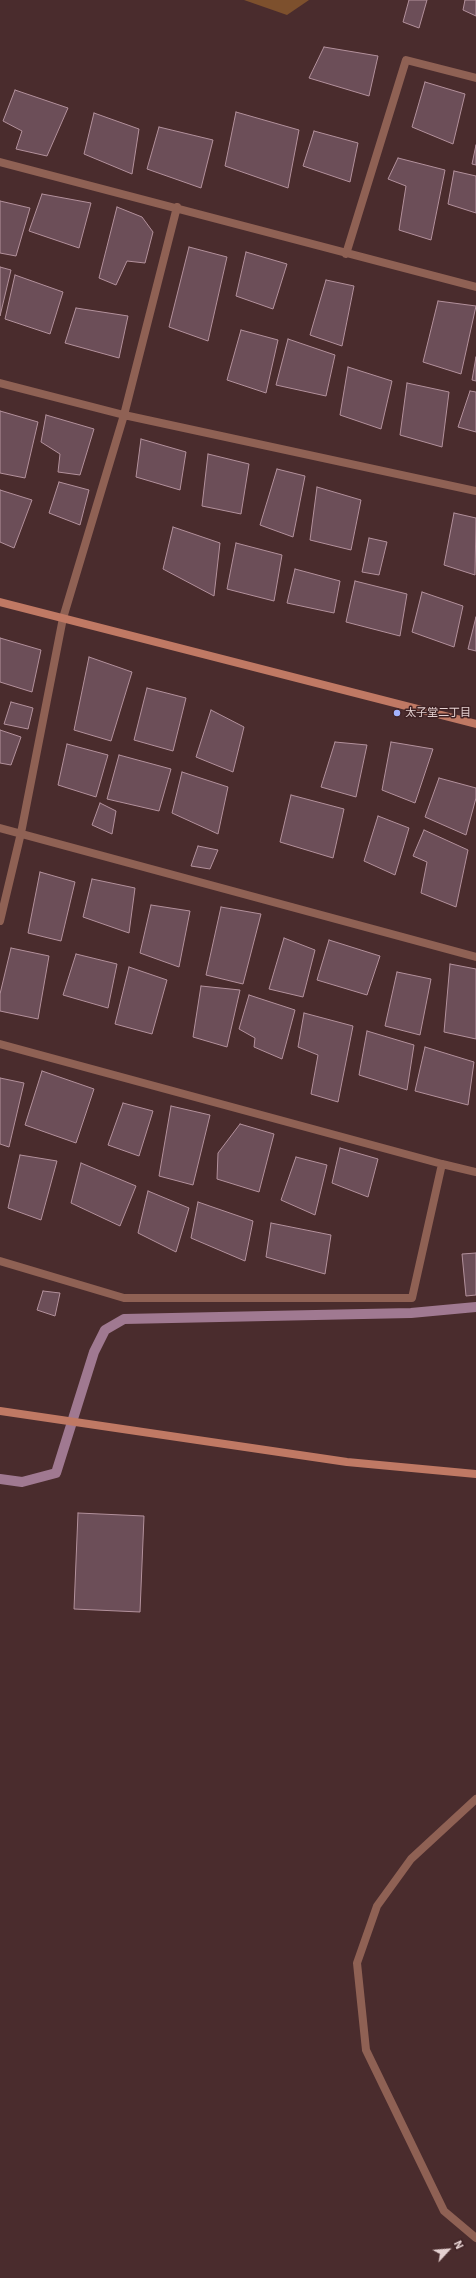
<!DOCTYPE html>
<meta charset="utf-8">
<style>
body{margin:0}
#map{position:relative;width:476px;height:2278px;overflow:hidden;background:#4a2c2d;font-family:"IBM Plex Sans",sans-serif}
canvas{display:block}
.north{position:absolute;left:428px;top:2230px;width:40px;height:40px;-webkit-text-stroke:3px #3f2224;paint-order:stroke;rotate:64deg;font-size:11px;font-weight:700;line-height:16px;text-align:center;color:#e5d1d1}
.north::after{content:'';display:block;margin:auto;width:14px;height:18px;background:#e5d1d1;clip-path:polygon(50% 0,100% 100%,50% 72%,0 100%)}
</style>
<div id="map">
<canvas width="476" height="2278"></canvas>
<div class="north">N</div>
</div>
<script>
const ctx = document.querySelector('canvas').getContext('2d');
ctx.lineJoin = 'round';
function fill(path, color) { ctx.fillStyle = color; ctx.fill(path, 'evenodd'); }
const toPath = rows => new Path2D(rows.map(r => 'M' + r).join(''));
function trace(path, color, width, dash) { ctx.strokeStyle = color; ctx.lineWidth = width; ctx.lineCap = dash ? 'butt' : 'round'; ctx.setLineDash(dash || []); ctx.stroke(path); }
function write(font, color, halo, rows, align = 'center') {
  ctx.font = font + ' "IBM Plex Sans","Noto Sans JP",sans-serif'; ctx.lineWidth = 3; ctx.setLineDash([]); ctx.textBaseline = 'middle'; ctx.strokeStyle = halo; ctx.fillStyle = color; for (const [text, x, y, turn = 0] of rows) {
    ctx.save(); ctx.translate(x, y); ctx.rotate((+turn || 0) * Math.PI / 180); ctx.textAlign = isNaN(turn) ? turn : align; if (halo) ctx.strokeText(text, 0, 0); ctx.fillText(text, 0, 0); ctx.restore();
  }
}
fill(toPath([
 [244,0,309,0,287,15]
]), '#7d502d');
trace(toPath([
 [0,1479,22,1482,56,1473,94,1352,105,1330,124,1319,411,1313,476,1307]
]), '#a07991', 10);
const building = toPath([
 [409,0,427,0,419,28,403,22,409,0],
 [465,0,476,0,476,16,463,10,465,0],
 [324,47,378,56,369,96,309,78,324,47],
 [425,82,465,94,453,144,412,127,425,82],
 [15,90,68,108,47,156,16,149,22,131,3,121,15,90],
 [236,112,299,130,288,188,225,166,236,112],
 [94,113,139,129,132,174,84,154,94,113],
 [159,127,213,140,201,188,147,169,159,127],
 [314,131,358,143,350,182,303,166,314,131],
 [476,145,476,165,472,164,476,145],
 [398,158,445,170,431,240,399,230,406,186,388,179,398,158],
 [454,171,476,176,476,213,448,204,454,171],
 [42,194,91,203,79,248,29,231,42,194],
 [0,201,30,208,16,256,0,253,0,201],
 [117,207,142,217,153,232,145,263,127,261,116,285,99,278,117,207],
 [189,247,227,257,208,341,169,327,189,247],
 [246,252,287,264,273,309,236,296,246,252],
 [0,267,11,270,0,316,0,267],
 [15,275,63,292,50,334,5,319,15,275],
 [326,280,354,286,342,346,310,335,326,280],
 [438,301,476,306,461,374,423,362,438,301],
 [76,308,128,316,119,358,65,343,76,308],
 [241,330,278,340,266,393,227,380,241,330],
 [288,339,335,355,326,396,276,385,288,339],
 [476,357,476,381,472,380,476,357],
 [348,367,392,381,381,429,340,415,348,367],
 [407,383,449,392,442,447,400,435,407,383],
 [470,391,476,392,476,432,458,427,470,391],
 [0,411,38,422,25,478,0,473,0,411],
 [46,415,94,429,80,475,58,472,60,454,41,442,46,415],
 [141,439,186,452,180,490,136,477,141,439],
 [208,454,249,464,241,514,202,506,208,454],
 [277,469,305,476,293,537,260,525,277,469],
 [59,482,89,490,80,525,49,513,59,482],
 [317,487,361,500,351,550,310,540,317,487],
 [0,490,32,500,14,548,0,542,0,490],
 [454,513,476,518,475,575,444,565,454,513],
 [173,527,220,543,214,596,163,569,173,527],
 [369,538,387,542,379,575,362,572,369,538],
 [236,543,282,555,274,601,227,589,236,543],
 [295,569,340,581,334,613,287,603,295,569],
 [355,581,407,594,400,636,346,622,355,581],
 [422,592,463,606,454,647,412,632,422,592],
 [476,617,476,651,468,649,476,617],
 [0,638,41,650,32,692,0,682,0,638],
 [89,657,132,672,111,741,74,730,89,657],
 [147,688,186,698,173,751,134,740,147,688],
 [11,702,33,708,28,729,4,724,11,702],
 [211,710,244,727,233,772,196,757,211,710],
 [0,730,21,737,11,765,0,763,0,730],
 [335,742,367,745,356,797,321,787,335,742],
 [391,742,433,749,415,803,382,790,391,742],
 [67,744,108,755,96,797,58,785,67,744],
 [119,755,171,769,159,811,107,799,119,755],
 [182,772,228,787,218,834,172,813,182,772],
 [439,778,476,788,476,798,466,835,425,817,439,778],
 [291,795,344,809,333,858,280,842,291,795],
 [100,803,116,811,112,834,92,825,100,803],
 [378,816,409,828,395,875,364,861,378,816],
 [424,830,468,850,456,907,421,893,427,862,413,856,424,830],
 [198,846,218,850,210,869,191,866,198,846],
 [40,872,75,882,61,941,28,933,40,872],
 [92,879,135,888,129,933,83,917,92,879],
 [151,905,190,911,179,967,140,953,151,905],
 [221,907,261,914,243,984,206,975,221,907],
 [284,938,315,950,303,997,269,989,284,938],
 [329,940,380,956,367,995,317,980,329,940],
 [11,948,49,956,38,1019,0,1011,0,994,11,948],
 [76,954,117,964,108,1008,63,995,76,954],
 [450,964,476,969,476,1039,444,1032,450,964],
 [129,967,167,980,152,1034,115,1024,129,967],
 [397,972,431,979,420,1035,385,1026,397,972],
 [201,986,240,990,227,1047,193,1037,201,986],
 [249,995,295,1010,282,1059,254,1047,255,1038,239,1029,249,995],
 [304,1013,353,1026,338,1102,311,1094,318,1055,298,1047,304,1013],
 [367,1031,414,1045,407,1090,359,1075,367,1031],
 [425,1047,474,1062,468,1105,415,1091,425,1047],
 [42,1071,94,1089,76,1143,25,1125,42,1071],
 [0,1078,24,1083,9,1147,0,1144,0,1078],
 [123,1103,153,1111,139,1156,108,1145,123,1103],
 [171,1106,210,1115,193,1185,159,1176,171,1106],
 [240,1124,274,1134,259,1192,217,1179,218,1153,240,1124],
 [340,1148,378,1159,368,1197,332,1183,340,1148],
 [20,1155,57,1161,41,1220,8,1208,20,1155],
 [296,1157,327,1165,315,1215,281,1200,296,1157],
 [81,1163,136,1186,120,1226,71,1203,81,1163],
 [148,1191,189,1208,176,1252,138,1233,148,1191],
 [198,1202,253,1221,245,1261,191,1238,198,1202],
 [271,1223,331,1235,325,1274,266,1257,271,1223],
 [476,1253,476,1295,466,1296,462,1254,476,1253],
 [43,1291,60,1293,55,1316,37,1310,43,1291],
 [78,1513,144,1516,140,1612,74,1609,78,1513]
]);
fill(building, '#6c4e58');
trace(building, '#b3919c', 1);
trace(toPath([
 [0,162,476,287],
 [346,254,406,60,476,78],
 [0,383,124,415,476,491],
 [0,828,476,957],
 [0,921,21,833,63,618,124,415,177,207],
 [0,1044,442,1164,476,1172],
 [0,1261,124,1298,412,1298,442,1164],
 [476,1799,411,1859,377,1906,357,1963,366,2050,444,2211,476,2238]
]), '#8f6154', 8);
trace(toPath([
 [0,602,476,724],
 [0,1411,347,1462,476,1474]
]), '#c07964', 8);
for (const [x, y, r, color] of [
 [397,713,4,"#a3b2fd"]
]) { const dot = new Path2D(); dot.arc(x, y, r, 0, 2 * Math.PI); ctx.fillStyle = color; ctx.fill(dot); trace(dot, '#3f2224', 1.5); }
write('11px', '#e5d1d1', '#3f2224', [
 ["太子堂二丁目",405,713]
], 'left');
</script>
